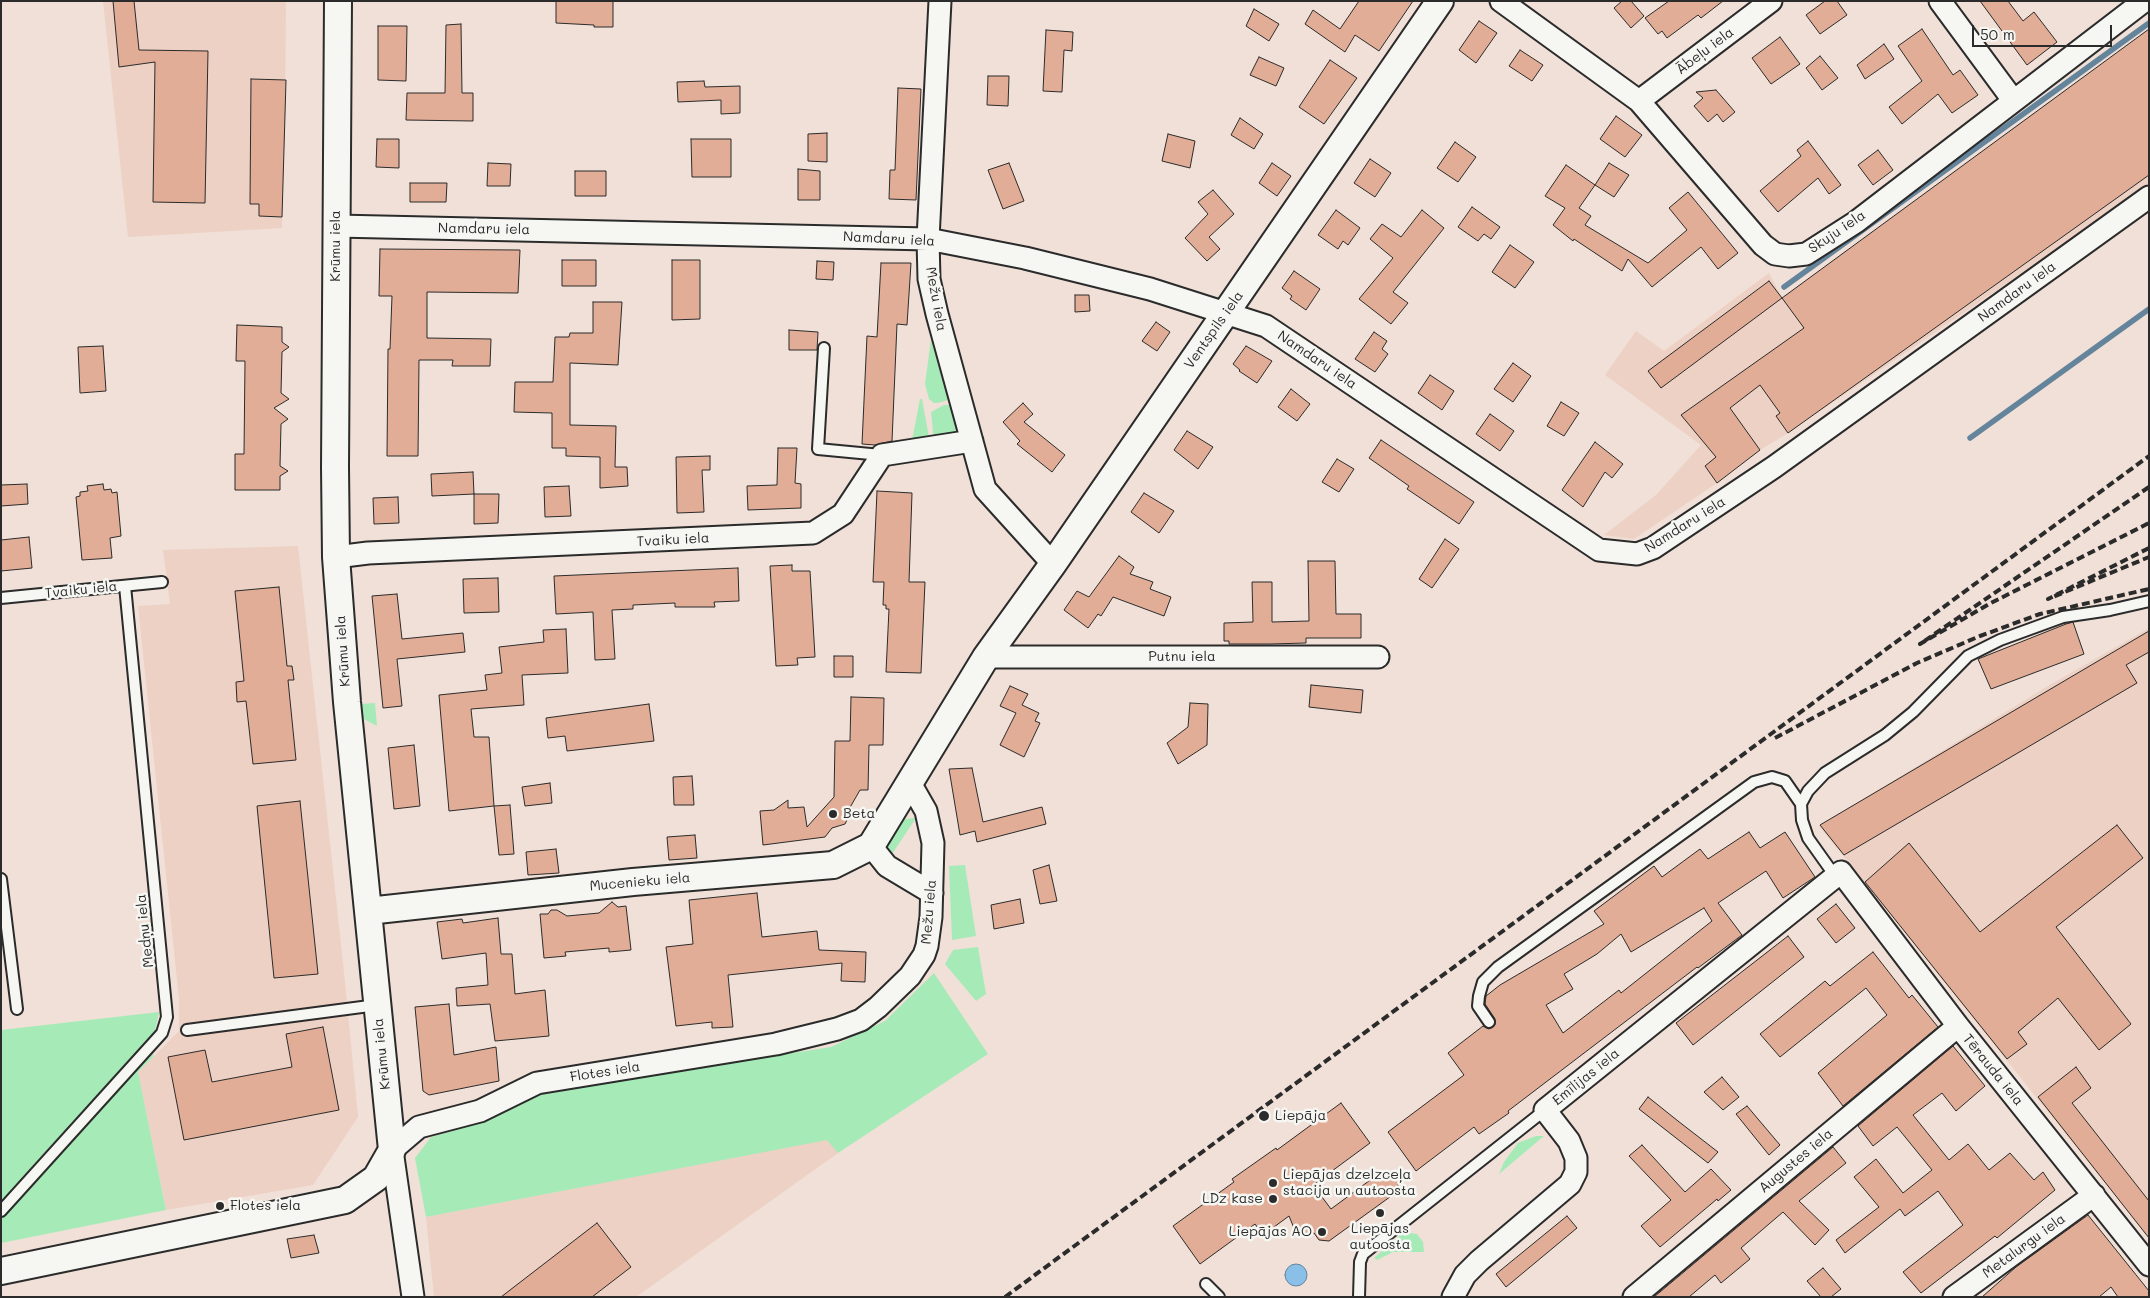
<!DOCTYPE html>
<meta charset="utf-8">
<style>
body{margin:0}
#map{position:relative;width:2150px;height:1298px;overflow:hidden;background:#f0e0d7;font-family:Mali,sans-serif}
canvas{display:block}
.frame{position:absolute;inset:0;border:2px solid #2b2b2b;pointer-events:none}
.scale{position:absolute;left:1972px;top:25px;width:140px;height:22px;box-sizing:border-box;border:2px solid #2b2b2b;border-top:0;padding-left:6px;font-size:15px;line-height:18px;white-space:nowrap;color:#2b2b2b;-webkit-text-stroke:4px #f6f6f2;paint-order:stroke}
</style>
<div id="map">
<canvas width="2150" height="1298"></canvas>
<div class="frame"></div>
<div class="scale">50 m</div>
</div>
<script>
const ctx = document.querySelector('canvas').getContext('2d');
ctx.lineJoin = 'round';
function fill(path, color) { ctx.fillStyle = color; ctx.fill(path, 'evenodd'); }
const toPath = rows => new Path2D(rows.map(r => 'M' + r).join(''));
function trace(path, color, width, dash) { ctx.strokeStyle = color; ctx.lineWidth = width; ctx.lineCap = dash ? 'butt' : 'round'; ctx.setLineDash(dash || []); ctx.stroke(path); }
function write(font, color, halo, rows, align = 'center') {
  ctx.font = font + ' Mali,sans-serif'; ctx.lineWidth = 5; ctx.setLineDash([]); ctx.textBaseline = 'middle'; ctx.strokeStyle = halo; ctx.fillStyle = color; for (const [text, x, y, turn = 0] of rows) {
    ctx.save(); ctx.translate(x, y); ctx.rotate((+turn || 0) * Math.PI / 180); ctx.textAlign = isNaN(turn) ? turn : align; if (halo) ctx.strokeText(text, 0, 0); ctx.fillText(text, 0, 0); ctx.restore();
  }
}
fill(toPath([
 [103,1,286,1,285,122,282,123,284,132,282,228,128,237],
 [2149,29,2149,186,1788,433,1760,450,1717,483,1634,539,1604,535,1656,495,1701,445,1605,375,1636,331,1664,351,1769,273,1782,298],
 [298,546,345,982,358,1117,313,1185,166,1210,138,1072,179,1031,179,999,138,606,170,604,163,550],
 [2149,628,2149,1238,1819,826,2048,686],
 [828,1139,838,1153,636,1297,434,1297,426,1217]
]), '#ecd1c4');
fill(toPath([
 [931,339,948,400,938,403,934,403,929,399,925,384],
 [920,399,922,399,930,443,911,446],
 [944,405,950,405,958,437,934,442,931,412],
 [375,703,377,726,362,718,359,704],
 [916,818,890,857,886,846,900,821,904,819],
 [965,865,976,936,952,940,949,866],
 [978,947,986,994,976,1001,945,964,953,950],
 [934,973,988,1054,838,1153,827,1140,426,1217,415,1158,431,1137,486,1121,549,1091,831,1047,885,1021],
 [159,1012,154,1036,153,1057,138,1072,166,1210,1,1243,1,1030],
 [1536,1136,1544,1136,1499,1174,1504,1162,1518,1143],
 [1410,1233,1417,1234,1423,1242,1424,1252,1393,1252,1377,1260,1374,1258,1400,1235]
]), '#a6ebb7');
const water = toPath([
 '1285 1275a11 11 0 1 1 22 0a11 11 0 1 1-22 0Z'
]);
fill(water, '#8ac0e8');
trace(water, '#64849c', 1);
trace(toPath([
 [1784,287,2149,23],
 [1970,438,2149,309]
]), '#64849c', 5.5);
const building = toPath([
 [113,1,134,1,139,50,208,51,205,203,153,202,155,62,119,67,113,1],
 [556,1,613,1,613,27,594,27,594,25,556,23,556,1],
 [1359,1,1413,1,1379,51,1355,35,1345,52,1305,24,1313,10,1340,29,1359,1],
 [1622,1,1631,1,1644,16,1631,28,1614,8,1622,1],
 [1669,1,1723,1,1701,18,1698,15,1667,38,1662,31,1658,34,1645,18,1669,1],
 [1825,1,1837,1,1847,15,1820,34,1806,15,1825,1],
 [1980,1,2008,1,2023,21,2034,12,2057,42,2027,65,1980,1],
 [1254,9,1279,24,1269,41,1246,26,1254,9],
 [1479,21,1497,33,1476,63,1459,50,1479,21],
 [461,24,462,93,473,93,473,121,406,120,407,93,445,93,446,25,461,24],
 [378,26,407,26,406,81,378,80,378,26],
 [1922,29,1953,75,1960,70,1978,95,1952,113,1938,94,1902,124,1889,107,1922,81,1898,46,1922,29],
 [2149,29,2149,175,1788,433,1776,416,1780,413,1760,385,1730,408,1760,450,1717,483,1705,466,1716,457,1681,415,1804,328,1782,298,2149,29],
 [1046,30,1073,32,1072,51,1064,50,1062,92,1043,91,1046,30],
 [1780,37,1800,64,1771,84,1752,58,1780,37],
 [1884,44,1894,59,1865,79,1857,65,1884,44],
 [1520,50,1543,65,1532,81,1509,66,1520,50],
 [1820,56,1838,78,1822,90,1806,68,1820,56],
 [1259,57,1284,68,1276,86,1250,75,1259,57],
 [1330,60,1357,78,1324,124,1299,107,1330,60],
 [988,76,1009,76,1008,106,987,105,988,76],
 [251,79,286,80,282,217,259,216,259,204,250,204,251,79],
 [704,81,705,87,740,86,740,113,721,114,721,100,678,102,677,82,704,81],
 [898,88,921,89,916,200,889,199,890,170,895,170,898,88],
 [1716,90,1735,112,1723,122,1717,114,1708,122,1694,106,1703,98,1696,92,1716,90],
 [1616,116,1642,135,1625,157,1600,139,1616,116],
 [1240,118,1263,134,1254,149,1231,135,1240,118],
 [827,133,827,162,808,161,808,134,827,133],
 [1168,134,1195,141,1190,168,1162,161,1168,134],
 [377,139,399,139,399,168,376,167,377,139],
 [691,139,731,139,731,177,692,177,691,139],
 [1808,141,1841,185,1829,194,1818,178,1778,212,1760,191,1801,156,1797,150,1808,141],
 [1455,142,1476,157,1458,182,1437,168,1455,142],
 [1878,150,1893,170,1873,185,1858,165,1878,150],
 [1370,159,1391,173,1375,197,1354,183,1370,159],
 [488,163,511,164,510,186,487,186,488,163],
 [1009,163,1024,201,1003,209,988,170,1009,163],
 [1272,163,1291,176,1277,196,1259,183,1272,163],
 [1609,163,1629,175,1614,197,1595,185,1609,163],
 [1566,165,1595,185,1579,208,1591,216,1585,225,1648,263,1687,230,1669,208,1688,192,1738,253,1718,269,1701,247,1652,287,1628,259,1622,271,1574,239,1573,241,1553,225,1565,208,1545,196,1566,165],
 [798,169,820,171,820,200,798,200,798,169],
 [575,171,606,171,606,196,575,196,575,171],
 [410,183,447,183,446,202,410,202,410,183],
 [1213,190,1234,214,1209,237,1220,249,1207,261,1185,238,1208,214,1198,202,1213,190],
 [1472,207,1500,227,1491,239,1484,234,1478,241,1458,227,1472,207],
 [1336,210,1360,228,1348,245,1343,241,1338,249,1318,235,1336,210],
 [1422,210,1444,228,1393,292,1408,303,1391,324,1359,299,1393,258,1370,239,1382,224,1401,237,1422,210],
 [1510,245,1534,262,1515,288,1492,272,1510,245],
 [380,249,520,250,518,293,427,292,427,338,491,339,490,366,452,366,453,360,419,360,418,456,387,456,388,349,390,349,392,296,379,296,380,249],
 [562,260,596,260,596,286,562,286,562,260],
 [672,260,700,260,700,319,672,320,672,260],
 [817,261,834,262,833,280,816,279,817,261],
 [881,263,911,263,907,325,897,324,892,441,875,445,862,444,867,336,877,337,881,263],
 [1294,271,1320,289,1306,310,1290,299,1292,296,1282,288,1294,271],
 [1769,281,1782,298,1661,388,1648,371,1769,281],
 [1075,295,1089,295,1090,311,1075,312,1075,295],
 [593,302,622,302,618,365,570,363,570,425,616,426,615,467,627,467,628,486,600,488,600,457,566,456,566,448,552,448,552,413,514,412,515,382,553,382,555,337,569,337,570,333,593,333,593,302],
 [1156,322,1170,332,1157,351,1142,341,1156,322],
 [237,325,282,327,282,342,289,347,282,352,281,393,289,399,274,408,288,419,281,424,280,466,288,471,280,476,280,490,235,490,235,454,244,454,245,361,236,361,237,325],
 [789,330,818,332,817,350,789,350,789,330],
 [1374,332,1387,341,1382,349,1388,354,1375,372,1355,359,1374,332],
 [103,346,106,391,80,393,78,347,103,346],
 [1246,346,1272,361,1257,383,1239,371,1240,370,1233,364,1246,346],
 [1513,363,1531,376,1513,402,1494,389,1513,363],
 [1430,375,1454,391,1442,410,1418,393,1430,375],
 [1291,389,1310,404,1297,421,1278,407,1291,389],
 [1561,402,1579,413,1564,436,1547,426,1561,402],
 [1023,403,1033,414,1024,422,1065,455,1052,472,1017,444,1020,441,1003,422,1023,403],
 [1490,414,1514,431,1500,451,1476,434,1490,414],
 [1187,431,1213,447,1198,469,1174,450,1187,431],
 [1381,440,1474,502,1459,524,1407,489,1409,486,1369,458,1381,440],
 [1595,442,1623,464,1612,478,1605,472,1583,507,1562,490,1595,442],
 [778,448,797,448,795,483,801,484,801,508,748,510,747,486,777,485,778,448],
 [710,456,710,470,702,470,704,512,677,513,676,457,710,456],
 [1337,459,1354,469,1339,492,1322,482,1337,459],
 [473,472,474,494,432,496,431,474,473,472],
 [27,484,28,504,1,506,1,485,27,484],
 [103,484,104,490,111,489,112,493,117,492,121,536,110,538,112,558,82,560,76,497,80,496,80,492,88,491,87,486,103,484],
 [569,486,571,516,545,517,544,487,569,486],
 [877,491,912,493,909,582,925,582,921,673,886,672,889,609,886,609,886,605,883,605,884,582,873,582,877,491],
 [1144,493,1174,511,1159,533,1131,512,1144,493],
 [474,494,499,494,498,523,474,524,474,494],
 [398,497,399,523,374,524,373,498,398,497],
 [29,537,32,568,1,571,1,540,29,537],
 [1445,539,1459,549,1432,588,1419,579,1445,539],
 [1119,556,1134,567,1130,574,1153,582,1150,589,1171,597,1164,616,1113,597,1101,616,1098,614,1088,628,1064,610,1077,591,1089,597,1119,556],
 [1308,561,1335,561,1336,614,1361,614,1361,638,1306,638,1306,643,1270,644,1229,644,1229,641,1224,641,1224,623,1253,622,1252,582,1272,582,1272,622,1309,621,1308,561],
 [792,565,792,571,810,571,815,657,797,658,798,665,776,666,770,566,792,565],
 [738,568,739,601,714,602,715,607,675,607,675,603,633,605,633,609,612,610,615,659,595,660,593,612,556,614,554,576,738,568],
 [498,578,499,612,464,613,463,579,498,578],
 [279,587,287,666,292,666,294,680,288,680,296,760,253,764,246,701,237,702,236,682,244,681,235,591,279,587],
 [397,594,402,639,463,633,465,652,397,659,402,706,383,708,372,596,397,594],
 [2073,622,2084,654,1991,689,1978,659,2066,624,2073,622],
 [566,629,568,673,522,675,524,705,471,709,474,737,489,737,494,806,449,811,439,695,487,690,485,675,502,673,499,647,544,642,543,630,566,629],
 [2149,631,2149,652,2126,665,2137,683,1844,855,1820,825,2149,631],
 [834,656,853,656,853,677,834,677,834,656],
 [1311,685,1363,690,1361,713,1309,707,1311,685],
 [1010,686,1028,694,1022,705,1039,713,1035,721,1040,723,1024,757,1000,745,1016,713,1000,706,1010,686],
 [851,697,884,698,883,745,869,745,868,790,860,790,848,811,848,818,845,824,832,828,825,837,763,845,760,811,774,810,788,800,788,808,804,807,807,827,834,797,835,741,850,741,851,697],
 [1190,703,1208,704,1207,745,1178,764,1167,743,1188,727,1190,703],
 [649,704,654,741,567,751,565,736,548,738,546,718,649,704],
 [414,745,420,806,394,809,388,748,414,745],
 [972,768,983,822,1042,807,1046,824,977,842,975,831,960,835,949,769,972,768],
 [692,776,694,805,674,805,673,777,692,776],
 [550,783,552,803,525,806,522,787,550,783],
 [300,801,318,974,274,978,257,806,300,801],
 [510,805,514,854,499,855,494,806,510,805],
 [2117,825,2143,858,2056,927,2131,1024,2099,1050,2058,998,2018,1032,2027,1044,2007,1059,1865,882,1909,843,1980,932,2117,825],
 [1749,832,1760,848,1785,832,1815,877,1783,898,1766,871,1718,903,1742,935,1698,968,1697,967,1508,1111,1509,1113,1479,1134,1474,1127,1416,1171,1388,1132,1464,1075,1448,1053,1483,1026,1489,1029,1495,1025,1495,1019,1485,1004,1486,996,1500,985,1604,924,1594,911,1654,866,1662,877,1700,849,1708,859,1749,832],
 [1704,908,1712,921,1621,993,1619,990,1563,1033,1546,1005,1573,989,1564,974,1597,954,1621,934,1631,952,1704,908],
 [695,835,697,858,669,860,667,837,695,835],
 [556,849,559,873,528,875,526,852,556,849],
 [1049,865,1057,901,1040,904,1033,870,1049,865],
 [757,893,762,937,817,931,819,950,866,952,865,982,841,981,842,963,728,975,733,1027,712,1028,712,1022,676,1026,666,947,693,944,689,900,757,893],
 [1020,899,1024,923,994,929,991,905,1020,899],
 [612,902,618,907,626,906,631,950,609,952,609,948,565,952,566,956,544,958,540,914,548,914,551,910,557,910,567,916,599,913,612,902],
 [1836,904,1855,928,1836,943,1817,919,1836,904],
 [498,918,501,954,512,954,515,994,545,990,549,1036,495,1041,490,1004,457,1006,456,988,488,985,486,953,442,959,437,922,462,919,463,923,498,918],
 [1788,936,1804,957,1693,1045,1676,1023,1788,936],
 [1873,952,1909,998,1912,995,1938,1027,1843,1106,1818,1073,1887,1015,1866,988,1780,1057,1760,1034,1825,981,1830,986,1873,952],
 [449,1004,454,1055,496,1047,499,1081,429,1095,423,1091,415,1007,449,1004],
 [323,1027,339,1110,184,1140,168,1057,205,1050,212,1082,292,1067,286,1034,323,1027],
 [1953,1046,1985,1086,1956,1111,1942,1093,1913,1115,1949,1160,1968,1144,1989,1170,2010,1153,2034,1180,2043,1172,2055,1190,1997,1238,1995,1236,1921,1293,1903,1272,1963,1225,1938,1191,1905,1216,1900,1209,1845,1253,1836,1240,1879,1207,1854,1177,1876,1159,1903,1193,1932,1170,1897,1127,1873,1146,1858,1126,1953,1046],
 [2076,1067,2091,1088,2072,1103,2149,1201,2149,1238,2038,1097,2076,1067],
 [1722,1077,1739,1097,1723,1110,1704,1092,1722,1077],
 [1648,1097,1678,1121,1718,1152,1708,1163,1639,1109,1648,1097],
 [1341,1103,1370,1143,1313,1185,1331,1209,1381,1172,1400,1174,1397,1191,1394,1194,1329,1241,1319,1240,1314,1233,1296,1233,1289,1216,1263,1235,1255,1224,1200,1264,1173,1226,1234,1182,1232,1179,1276,1148,1277,1150,1341,1103],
 [1747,1106,1780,1145,1769,1155,1736,1114,1747,1106],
 [1642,1145,1685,1192,1711,1169,1731,1190,1718,1201,1717,1199,1660,1247,1641,1226,1671,1200,1629,1156,1642,1145],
 [1833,1147,1846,1163,1799,1201,1829,1230,1815,1245,1783,1212,1741,1248,1750,1259,1721,1283,1715,1275,1689,1297,1654,1297,1833,1147],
 [2088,1215,2149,1291,2149,1297,2118,1297,2111,1287,2099,1297,1982,1297,2016,1267,2088,1215],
 [1567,1216,1577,1228,1506,1287,1496,1274,1567,1216],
 [597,1223,631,1267,592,1297,501,1297,597,1223],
 [314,1235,319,1253,291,1258,287,1239,314,1235],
 [1823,1268,1841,1289,1831,1297,1821,1297,1807,1281,1823,1268]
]);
fill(building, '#e2ad97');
trace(building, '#2b2b2b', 1);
const service = toPath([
 [824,348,818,449,881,455],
 [1,598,162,582],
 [1801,804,1808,791,1825,773,1885,735,1913,712,1968,656,2000,640,2063,617,2110,610,2149,601],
 [1,879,17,1009],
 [1489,1022,1478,1006,1479,996,1483,982,1498,967,1754,782,1772,777,1785,781,1801,804,1802,820,1808,838,1835,876],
 [187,1030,377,1005],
 [1,1211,162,1033,167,1017,125,586],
 [1206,1284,1219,1297],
 [1359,1297,1360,1262,1363,1254,1545,1110]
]);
const minor = toPath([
 [940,1,928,239,929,279,937,314,985,489,1053,564],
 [1501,1,1639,101,1763,245,1775,254,1789,256,1806,254,1856,222,2144,1],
 [1940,1,2013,100],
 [1639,101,1771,1],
 [336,226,928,239,1025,258,1150,289,1266,326,1599,550,1637,554,1653,548,1774,467,2149,197],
 [336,557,368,553,813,533,843,514,882,455,972,441],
 [986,657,1378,657],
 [871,846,887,866,932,893],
 [413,1297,392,1150,419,1127,480,1111,537,1083,776,1044,837,1029,861,1020,878,1007,910,976,924,955,927,946,931,917,933,843,926,811,910,783],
 [1453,1297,1465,1275,1479,1261,1570,1184,1576,1172,1576,1158,1569,1141,1545,1110,1841,872,1958,1026,2149,1265],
 [1634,1297,1958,1026],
 [1954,1297,2094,1195]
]);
const tertiary = toPath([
 [368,911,633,882,833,865,871,846,986,657,1053,564,1440,1],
 [1,1271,345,1200,376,1178,392,1150,347,702,336,557,335,467,338,1]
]);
trace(service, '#2b2b2b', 14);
trace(minor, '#2b2b2b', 25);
trace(tertiary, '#2b2b2b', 30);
trace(service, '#f6f6f2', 10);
trace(minor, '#f6f6f2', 21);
trace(tertiary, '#f6f6f2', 26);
trace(toPath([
 [2149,487,1920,644,1991,603,2149,523],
 [2149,548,2048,599,2149,557],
 [1775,738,1917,663,1980,636,2040,614,2149,589],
 [1005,1297,2149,456]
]), '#2b2b2b', 4, [8, 4]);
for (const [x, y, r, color] of [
 [833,814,5,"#2b2b2b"],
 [1264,1116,6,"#2b2b2b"],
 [1273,1183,5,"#2b2b2b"],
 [1273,1199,5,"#2b2b2b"],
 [220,1206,5,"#2b2b2b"],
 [1380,1213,5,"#2b2b2b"],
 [1322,1232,5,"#2b2b2b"]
]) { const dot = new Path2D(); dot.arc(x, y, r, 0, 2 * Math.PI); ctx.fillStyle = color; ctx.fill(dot); trace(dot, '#f6f6f2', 2); }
write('14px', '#2b2b2b', '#f6f6f2', [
 ["Ābeļu iela",1705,51,-37],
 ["Namdaru iela",484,229,1],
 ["Skuju iela",1837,232,-34],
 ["Namdaru iela",889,239,3],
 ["Krūmu iela",336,246,-90],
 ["Namdaru iela",2017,292,-36],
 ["Mežu iela",936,299,80],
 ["Ventspils iela",1214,330,-55],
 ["Namdaru iela",1317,360,34],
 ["Namdaru iela",1685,525,-32],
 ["Tvaiku iela",673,540,-3],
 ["Tvaiku iela",81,590,-6],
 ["Krūmu iela",343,651,-94],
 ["Putnu iela",1182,657],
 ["Mucenieku iela",640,882,-5],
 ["Mežu iela",929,912,-85],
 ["Medņu iela",145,931,-96],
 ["Krūmu iela",382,1054,-96],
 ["Tērauda iela",1993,1070,51],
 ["Flotes iela",605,1072,-9],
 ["Emīlijas iela",1586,1077,-39],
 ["Augustes iela",1796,1161,-40],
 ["Metalurgu iela",2024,1246,-36]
]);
write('14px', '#2b2b2b', '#f6f6f2', [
 ["Beta",843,814],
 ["Liepāja",1275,1116],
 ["Liepājas dzelzceļa",1283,1175],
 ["stacija un autoosta",1283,1191],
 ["LDz kase",1263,1199,"right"],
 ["Flotes iela",230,1206],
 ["Liepājas",1380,1229,"center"],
 ["autoosta",1380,1245,"center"],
 ["Liepājas AO",1312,1232,"right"]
], 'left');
</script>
